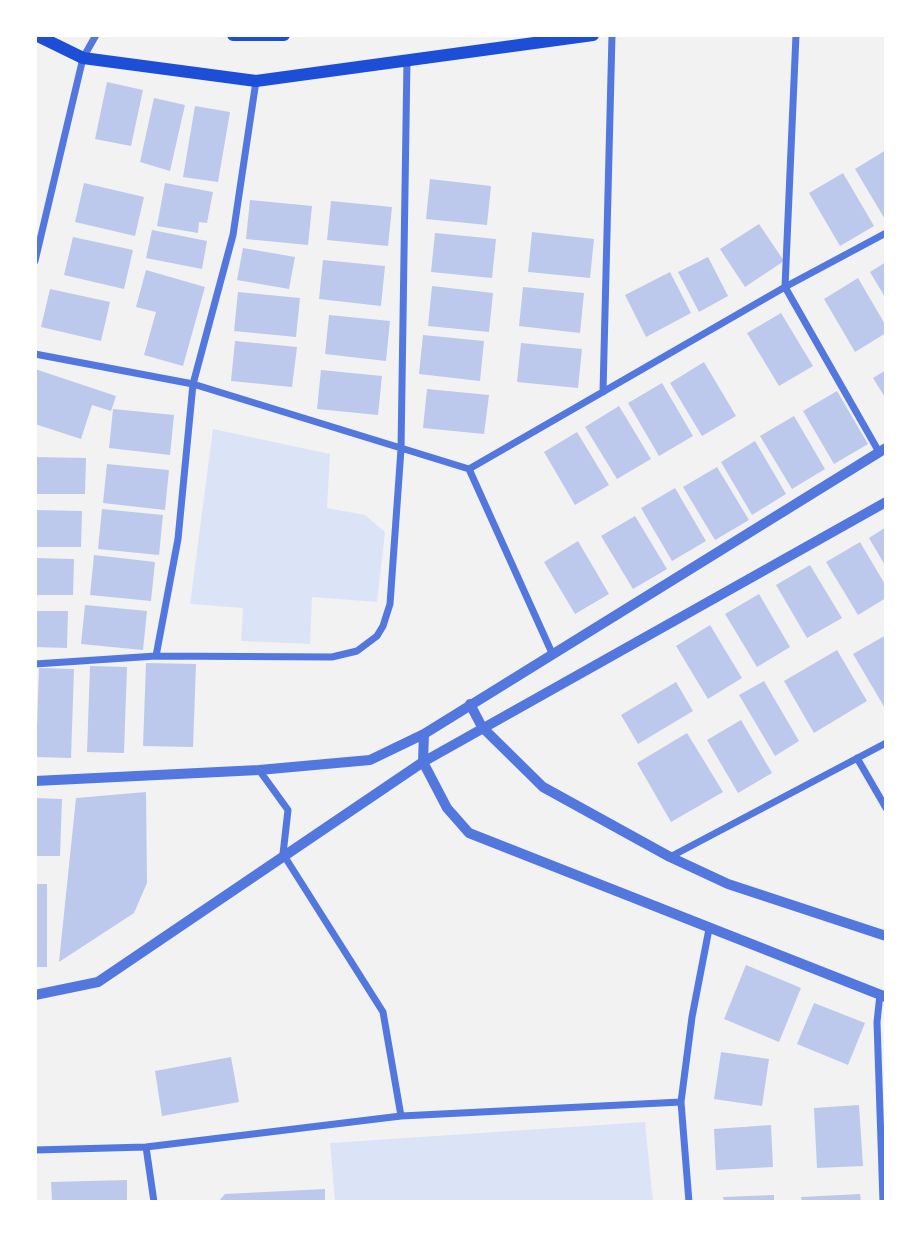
<!DOCTYPE html>
<style>
body{margin:0}
#map{position:relative;width:921px;height:1237px;overflow:hidden;background:#f2f2f2;font-family:"IBM Plex Serif",serif}
canvas{display:block}
.frame{position:absolute;inset:0;border:37px solid #fff;pointer-events:none}
</style>
<div id="map">
<canvas width="921" height="1237"></canvas>
<div class="frame"></div>
</div>
<script>
const ctx = document.querySelector('canvas').getContext('2d');
ctx.lineJoin = 'round';
function fill(path, color) { ctx.fillStyle = color; ctx.fill(path, 'evenodd'); }
const toPath = rows => new Path2D(rows.map(r => 'M' + r).join(''));
function trace(path, color, width, dash) { ctx.strokeStyle = color; ctx.lineWidth = width; ctx.lineCap = dash ? 'butt' : 'round'; ctx.setLineDash(dash || []); ctx.stroke(path); }
fill(toPath([
 [213,429,330,454,327,508,365,515,385,532,377,602,312,597,310,644,241,641,243,608,190,604],
 [645,1122,653,1202,335,1202,330,1143]
]), '#dbe4f7');
fill(toPath([
 [107,82,143,90,131,146,95,139],
 [154,98,185,105,170,171,140,162],
 [195,106,230,112,218,182,183,177],
 [886,150,886,221,855,169],
 [843,173,874,226,840,246,809,193],
 [430,179,491,186,487,225,426,219],
 [84,183,144,197,135,236,75,222],
 [165,183,213,192,207,223,199,222,198,233,157,226],
 [250,200,312,206,308,245,246,239],
 [331,201,392,207,388,246,327,240],
 [759,224,784,261,745,287,720,249],
 [152,230,207,241,202,269,146,258],
 [532,232,594,239,590,278,528,272],
 [435,233,496,239,492,278,431,272],
 [73,237,133,250,124,289,64,275],
 [243,248,295,257,289,289,237,280],
 [708,257,728,296,699,312,678,272],
 [323,260,385,266,381,306,319,299],
 [886,262,886,299,870,272],
 [146,270,205,287,183,366,144,355,156,312,136,307],
 [670,272,691,313,646,337,625,295],
 [858,278,886,326,886,333,855,352,824,299],
 [432,286,493,293,489,332,428,326],
 [523,287,584,293,580,333,519,326],
 [50,289,110,302,101,341,41,327],
 [238,292,300,298,296,337,234,331],
 [781,313,813,366,779,386,747,333],
 [329,315,390,321,386,361,325,354],
 [423,335,484,341,480,381,419,374],
 [235,341,297,347,292,387,231,381],
 [521,343,582,349,578,388,517,382],
 [704,362,736,416,702,436,670,383],
 [35,369,116,396,111,411,92,405,81,439,35,424],
 [321,370,382,376,378,415,317,409],
 [886,370,886,399,873,378],
 [662,383,693,436,659,456,628,403],
 [427,389,489,395,484,434,423,428],
 [837,391,868,444,834,464,803,411],
 [619,406,651,459,617,479,585,427],
 [113,409,174,415,170,455,109,448],
 [794,416,825,469,792,489,760,436],
 [577,432,609,485,575,505,544,452],
 [755,441,786,494,752,515,721,462],
 [35,457,86,458,85,494,35,494],
 [107,464,169,470,165,510,103,503],
 [717,467,749,520,715,540,683,487],
 [675,488,706,541,672,561,641,508],
 [102,509,163,515,159,555,98,549],
 [35,510,82,511,81,547,35,547],
 [635,516,667,569,633,589,601,536],
 [886,527,886,567,869,538],
 [578,541,609,594,575,614,544,562],
 [860,542,886,586,886,598,858,615,826,562],
 [94,555,155,562,151,601,90,595],
 [35,558,74,559,73,595,35,595],
 [810,565,842,618,807,638,776,585],
 [759,594,790,647,757,667,725,614],
 [85,605,147,611,143,650,81,644],
 [35,611,68,611,67,648,35,647],
 [710,625,742,678,708,699,676,646],
 [886,635,886,710,853,654],
 [837,650,867,701,814,733,784,681],
 [146,663,196,664,193,747,143,746],
 [90,666,127,667,124,753,87,752],
 [39,668,74,669,71,758,36,757],
 [764,681,799,741,775,756,739,695],
 [676,682,693,711,638,744,621,715],
 [741,720,772,773,738,793,707,740],
 [687,733,723,792,671,822,637,763],
 [146,792,147,883,134,913,59,962,76,798],
 [35,798,62,799,60,856,35,856],
 [35,884,47,884,47,967,35,967],
 [746,965,801,988,779,1042,724,1019],
 [814,1003,865,1023,848,1065,797,1044],
 [721,1052,769,1059,762,1106,714,1099],
 [231,1057,239,1102,162,1116,155,1071],
 [859,1105,863,1166,817,1168,814,1108],
 [771,1125,773,1167,716,1170,714,1129],
 [127,1180,127,1202,52,1202,51,1182],
 [325,1189,325,1202,218,1202,225,1194],
 [860,1194,861,1202,802,1202,801,1197],
 [774,1195,774,1202,724,1202,723,1197]
]), '#bdc9ec');
trace(toPath([
 [796,35,785,287,879,452],
 [35,261,83,58,96,35],
 [35,354,193,384,469,469,785,287,886,233],
 [603,392,612,35],
 [469,469,552,653],
 [156,656,178,539,193,384,233,235,256,81],
 [35,664,156,656,332,657,357,651,377,636,383,626,390,604,401,449,407,60],
 [857,758,886,808],
 [259,770,288,810,283,854,383,1012,401,1116],
 [670,857,886,743],
 [880,994,877,1022,883,1202],
 [681,1102,689,1202],
 [146,1147,154,1202],
 [35,1150,146,1147,401,1116,681,1102,692,1017,709,929]
]), '#5277de', 7);
trace(toPath([
 [470,704,482,727,543,787,670,857,728,884,886,936],
 [424,734,423,762,447,808,469,833,886,997],
 [35,781,259,770,370,760,424,734,886,448],
 [35,995,98,982,423,762,886,502]
]), '#5277de', 10);
trace(toPath([
 [36,35,83,58,256,81,593,35],
 [233,35,284,35]
]), '#1d4ed8', 12);
</script>
